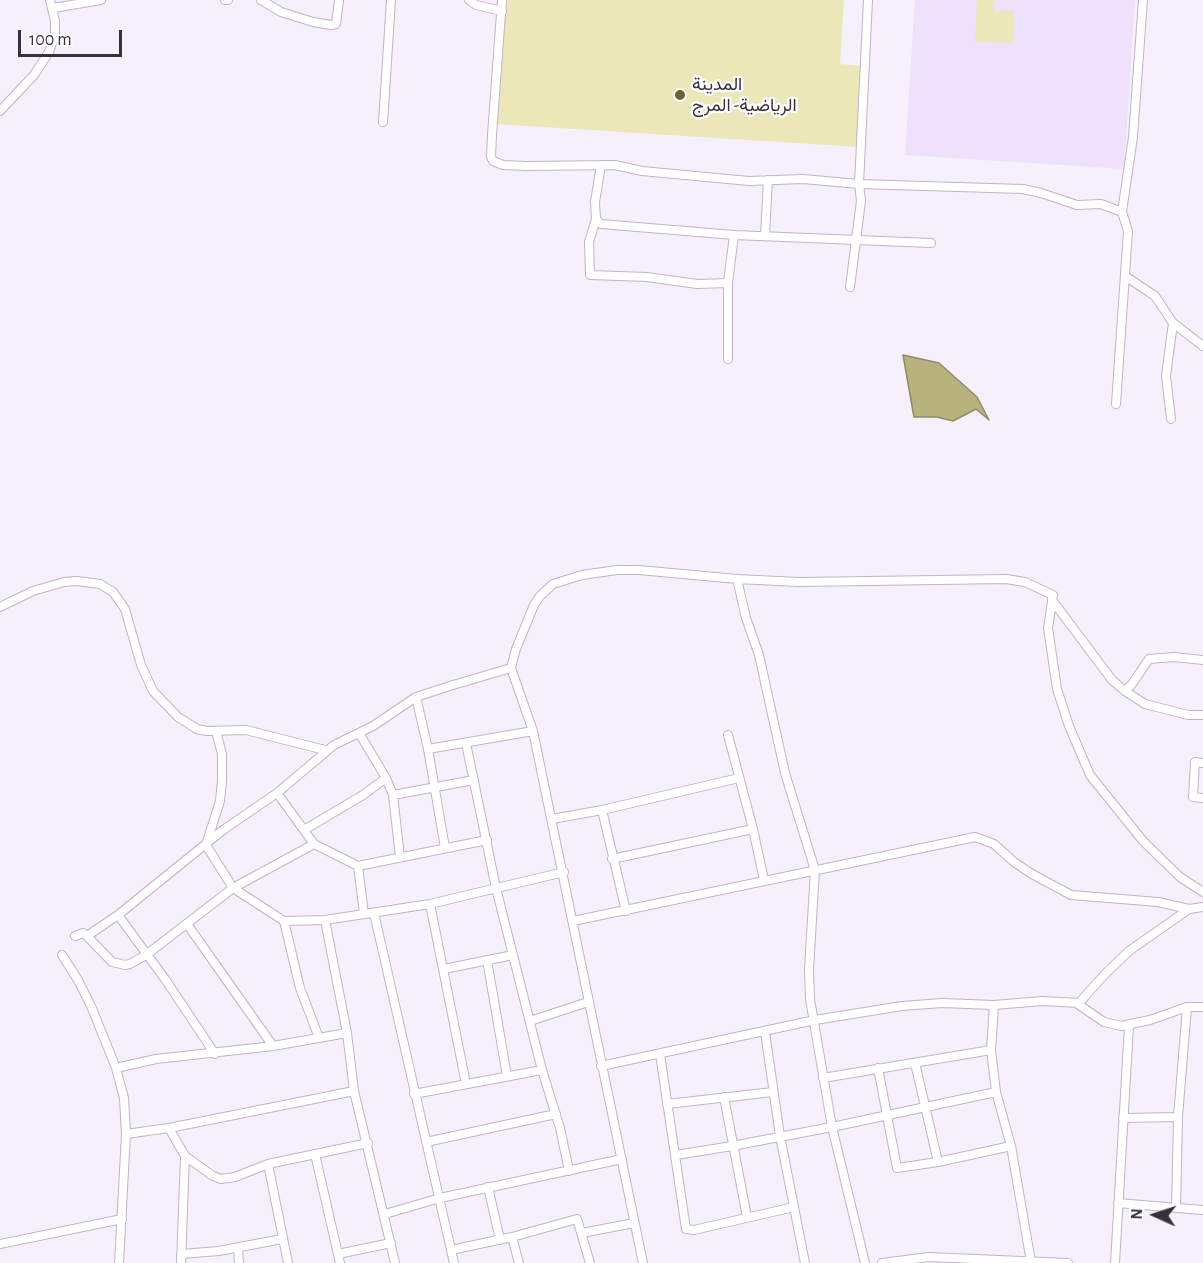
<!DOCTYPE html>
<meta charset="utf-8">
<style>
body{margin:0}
#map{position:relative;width:1203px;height:1263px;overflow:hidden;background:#f5f0fb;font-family:"Alegreya Sans",sans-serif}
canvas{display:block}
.north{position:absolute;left:1125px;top:1185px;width:60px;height:60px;-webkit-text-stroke:4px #fff;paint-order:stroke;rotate:273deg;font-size:16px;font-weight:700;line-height:24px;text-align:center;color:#37313c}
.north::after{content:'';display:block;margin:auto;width:21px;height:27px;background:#37313c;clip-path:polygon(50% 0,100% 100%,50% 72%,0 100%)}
.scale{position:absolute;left:18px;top:30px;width:104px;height:27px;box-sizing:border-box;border:3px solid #37313c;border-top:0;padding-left:8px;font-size:18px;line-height:21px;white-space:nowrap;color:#37313c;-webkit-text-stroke:4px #fff;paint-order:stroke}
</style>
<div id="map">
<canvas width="1203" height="1263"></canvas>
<div class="north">N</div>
<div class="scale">100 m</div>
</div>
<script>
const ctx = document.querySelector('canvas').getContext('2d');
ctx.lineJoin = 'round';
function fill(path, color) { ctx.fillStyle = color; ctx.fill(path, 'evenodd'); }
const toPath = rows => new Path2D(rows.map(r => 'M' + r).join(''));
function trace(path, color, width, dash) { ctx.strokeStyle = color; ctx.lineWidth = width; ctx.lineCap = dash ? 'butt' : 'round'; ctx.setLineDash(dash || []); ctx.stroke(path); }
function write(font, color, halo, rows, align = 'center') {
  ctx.font = font + ' "Alegreya Sans",Vazirmatn,sans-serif'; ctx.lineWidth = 4.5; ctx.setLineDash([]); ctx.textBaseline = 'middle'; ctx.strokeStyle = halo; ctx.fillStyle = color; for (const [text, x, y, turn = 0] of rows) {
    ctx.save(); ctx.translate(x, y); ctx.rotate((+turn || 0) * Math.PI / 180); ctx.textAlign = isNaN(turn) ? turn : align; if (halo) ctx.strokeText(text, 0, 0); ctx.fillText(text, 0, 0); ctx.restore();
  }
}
fill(toPath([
 [915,0,1135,0,1124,169,905,155]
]), '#eee1fc');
fill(toPath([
 [504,0,844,0,840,64,864,66,859,147,496,124],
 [977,0,994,0,994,11,1014,11,1013,43,975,42]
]), '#ece7b9');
const water = toPath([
 [903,355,939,363,977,397,989,420,976,409,953,421,937,417,914,417,903,355]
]);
fill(water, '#b8b27c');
trace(water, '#918b69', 1.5);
const minor = toPath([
 [225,0,228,0],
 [261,0,281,12,313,22,331,25,336,24,339,0],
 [469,0,476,5,502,11],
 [502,0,492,135,491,157,493,161,503,165,526,166,615,165,642,171,749,181,803,179,859,184,861,201,850,287],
 [868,0,859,184,1023,189,1041,193,1077,205,1101,204,1122,212],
 [53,8,101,0],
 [0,111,34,75,49,52,55,35,55,21,50,0],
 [383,122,391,0],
 [601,165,595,202,596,219,601,224,734,235,931,243],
 [596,219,589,242,590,275,647,277,697,284,728,283],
 [765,235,768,180],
 [1125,276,1155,296,1173,323,1203,346],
 [728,359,728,283,734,235],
 [1116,404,1128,231,1122,212,1133,137,1143,0],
 [1171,419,1166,376,1173,323],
 [737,579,746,618,759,655,785,773,815,870,809,969,810,999,832,1127,865,1263],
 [1052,600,1112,680,1125,691,1145,704,1188,715,1203,715],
 [0,607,33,591,64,582,77,581,100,584,113,592,125,609,141,665,153,691,178,717,197,729,207,731,246,730,325,750],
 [1125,691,1132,684,1149,659,1174,657,1203,660],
 [416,697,428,749,445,848],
 [216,731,222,754,222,780,220,801,206,845,233,888,284,921,325,920,430,904,564,872],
 [359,733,386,778,393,795,400,857],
 [728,735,753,829,764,880],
 [466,743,496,888,542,1070,560,1128,569,1171],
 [428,749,533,731],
 [1203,763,1195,762,1193,797,1203,798],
 [393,795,474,780],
 [602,810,626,911],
 [552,819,602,810,739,778],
 [304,830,363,795,386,778],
 [314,844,358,866,364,914],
 [612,859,753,829],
 [358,866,487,840],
 [430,904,466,1084],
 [374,913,454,1263],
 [118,915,165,979,215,1054],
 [325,920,347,1033,354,1091,395,1263],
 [284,921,300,988,319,1038],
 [573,921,975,837,994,844,1014,862,1032,874,1071,895,1158,902,1189,909],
 [187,924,273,1046],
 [75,936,83,933,87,936,112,962,125,965,130,964,146,955,233,888,314,844,277,793],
 [87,936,118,915,223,830,277,793,334,745,373,726,416,697,453,685,511,668],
 [62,955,78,980,91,1006,116,1068,124,1098,126,1134,119,1263],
 [487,960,507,1076],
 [444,969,513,955],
 [1076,1003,1104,1022,1121,1026,1150,1020,1187,1007,1203,1007],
 [994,1005,991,1050,996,1092,1011,1146,1031,1262],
 [530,1021,588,1002],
 [765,1032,780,1136,805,1263],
 [660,1054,686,1229,694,1230,794,1207],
 [915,1063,938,1162],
 [601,1066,815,1020,902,1006,942,1003,994,1005,1042,1001,1079,1003,1105,974,1129,951,1189,909,1203,907],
 [116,1068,156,1059,273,1046,347,1033],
 [878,1068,897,1168,938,1162,1011,1146],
 [823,1078,991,1050],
 [414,1094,542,1070],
 [724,1097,747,1217],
 [667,1104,773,1092],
 [1123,1118,1178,1117],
 [169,1128,185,1156,213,1176,221,1179,235,1177,268,1164,368,1143],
 [126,1134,169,1128,354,1091],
 [426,1142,556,1114],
 [315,1154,340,1263],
 [676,1155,732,1146,832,1127,996,1092],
 [268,1164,288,1263],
 [488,1187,500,1240],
 [1118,1203,1203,1210],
 [1176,1208,1178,1117,1187,1007],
 [385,1214,440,1198,622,1159],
 [582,1233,634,1223],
 [512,1237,519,1263],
 [0,1244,122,1219],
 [238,1248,239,1263],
 [451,1250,512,1237,577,1219,590,1263],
 [181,1254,219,1251,282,1239],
 [338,1254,391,1243],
 [181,1263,185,1156],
 [643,1263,533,731,511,668,516,649,534,605,540,596,553,584,582,575,617,570,639,570,737,579,799,582,1006,579,1025,582,1053,595,1048,628,1057,689,1069,726,1090,775,1143,841,1180,877,1203,892],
 [882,1263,929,1257,1068,1263],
 [1115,1263,1129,1026]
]);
trace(minor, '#c0b3cd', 10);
trace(minor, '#fff', 8);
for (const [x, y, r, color] of [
 [680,95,6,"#6c6532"]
]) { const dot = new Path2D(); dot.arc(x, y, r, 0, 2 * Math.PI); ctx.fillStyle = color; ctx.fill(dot); trace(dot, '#fff', 2); }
write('18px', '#37313c', '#fff', [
 ["المدينة",692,85],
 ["الرياضية- المرج",692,106]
], 'left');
</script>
